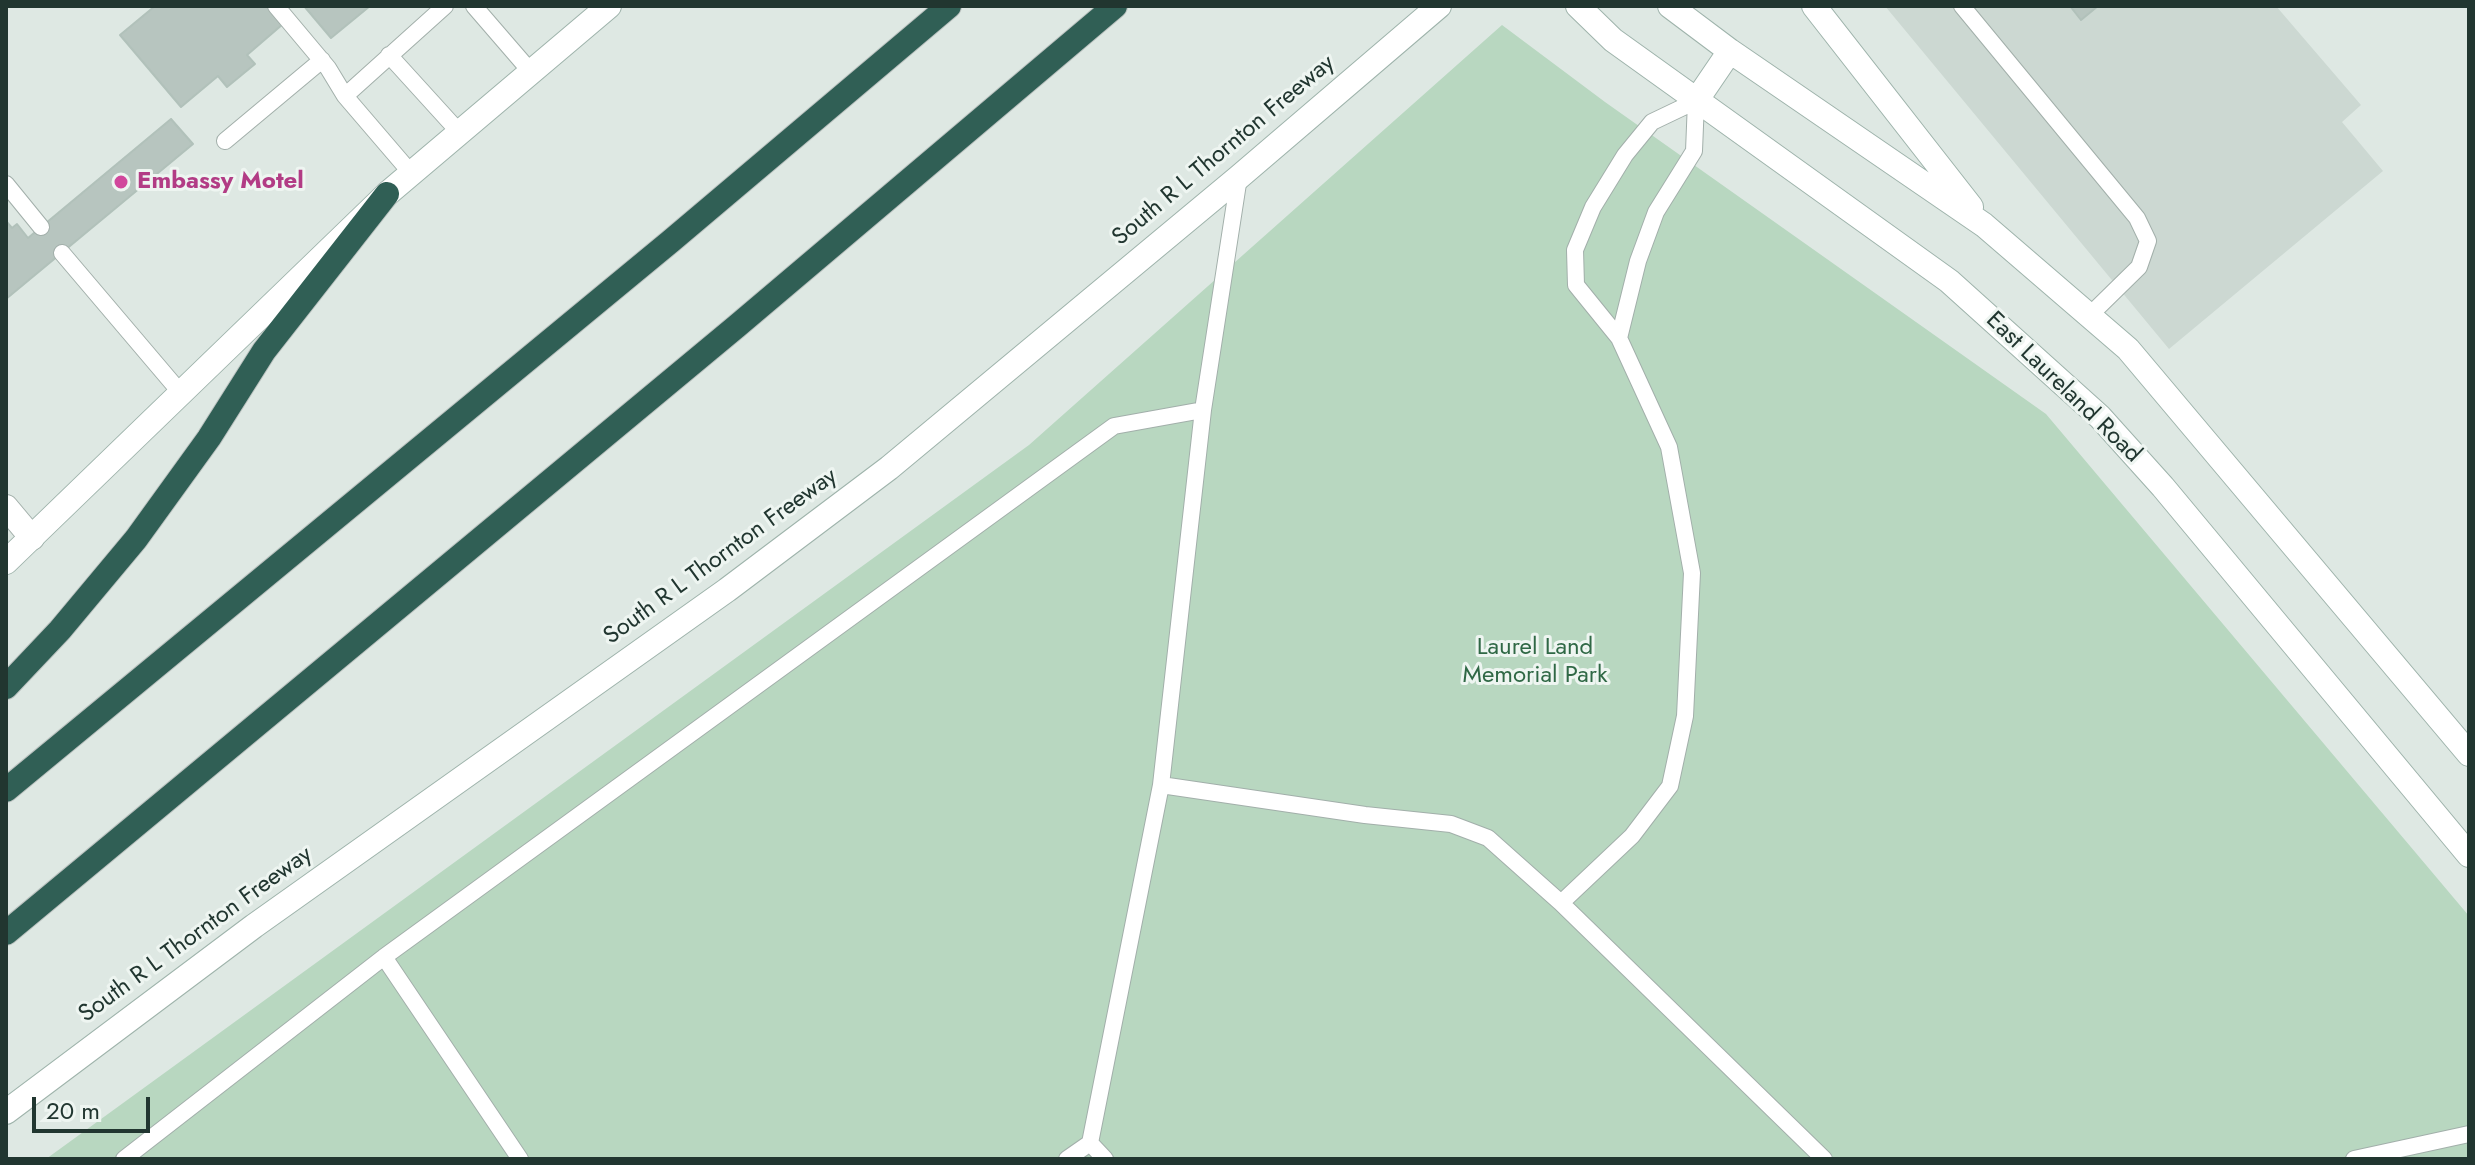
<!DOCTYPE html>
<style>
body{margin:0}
#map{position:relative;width:2475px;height:1165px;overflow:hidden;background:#dee8e3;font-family:Jost,sans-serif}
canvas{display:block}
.frame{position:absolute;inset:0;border:8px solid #213630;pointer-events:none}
.scale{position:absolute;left:32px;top:1097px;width:118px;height:36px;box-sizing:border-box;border:4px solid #213630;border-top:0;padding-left:10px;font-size:24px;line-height:28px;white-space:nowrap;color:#213630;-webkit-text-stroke:6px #eef5f1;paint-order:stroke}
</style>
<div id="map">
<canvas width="2475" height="1165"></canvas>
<div class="frame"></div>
<div class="scale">20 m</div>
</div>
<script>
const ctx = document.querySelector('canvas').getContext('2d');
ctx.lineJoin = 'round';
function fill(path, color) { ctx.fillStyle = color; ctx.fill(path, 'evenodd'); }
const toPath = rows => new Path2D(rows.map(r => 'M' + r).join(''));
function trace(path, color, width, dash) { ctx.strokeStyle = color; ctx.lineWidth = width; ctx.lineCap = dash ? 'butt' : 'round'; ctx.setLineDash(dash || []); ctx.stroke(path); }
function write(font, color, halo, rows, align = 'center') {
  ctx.font = font + ' Jost,sans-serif'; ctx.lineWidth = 6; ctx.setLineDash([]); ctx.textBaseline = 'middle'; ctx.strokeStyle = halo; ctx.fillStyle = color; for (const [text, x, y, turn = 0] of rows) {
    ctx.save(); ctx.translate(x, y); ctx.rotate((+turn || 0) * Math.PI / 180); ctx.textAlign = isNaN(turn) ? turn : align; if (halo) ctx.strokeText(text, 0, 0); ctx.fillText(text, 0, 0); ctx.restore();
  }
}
fill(toPath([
 [1885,6,2276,6,2361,105,2342,122,2383,171,2169,349]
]), '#ccd8d2');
fill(toPath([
 [1502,25,1605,102,2046,414,2469,916,2469,1159,46,1159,1029,445]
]), '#b8d7c0');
const building = toPath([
 [155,6,267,6,283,24,247,55,255,64,227,87,218,76,181,107,120,35,155,6],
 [304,6,370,6,331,38,304,6],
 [2070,6,2098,6,2081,20,2070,6],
 [171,119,193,144,6,299,6,221,12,228,17,224,28,238,171,119]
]);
fill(building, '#b7c5bf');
trace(building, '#b1c1ba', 2);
const lane = toPath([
 [276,6,328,68,345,96],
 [474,6,531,72],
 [1962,6,2137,218,2148,241,2139,267,2090,315],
 [389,55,459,132],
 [225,141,322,60],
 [411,173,345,96,445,6],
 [1239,177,1203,410,1161,785,1365,815,1451,824,1488,838,1561,903],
 [6,184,41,227],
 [62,253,180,392],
 [1619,338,1638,261,1656,212,1694,151,1696,101,1652,122,1625,155,1593,207,1575,250,1576,285,1619,338,1669,447,1692,573,1685,716,1670,786,1632,836,1561,903,1824,1159],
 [384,957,520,1159],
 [1090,1143,1105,1159],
 [124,1159,384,957,1114,426,1203,410],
 [1067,1159,1090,1143,1161,785],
 [2354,1159,2469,1134]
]);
const street = toPath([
 [6,507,32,538]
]);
const secondary = toPath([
 [1578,6,1613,40,1949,281,2100,417,2163,487,2469,855],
 [1670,6,1730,51,1984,225,2128,349,2469,754],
 [1814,6,1971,207],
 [1696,101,1730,51],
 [6,562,387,194,609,6],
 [6,1112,254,926,727,590,889,468,1239,177,1439,6]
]);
const highway = toPath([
 [6,687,60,630,136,539,209,438,264,351,387,194],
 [6,790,671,241,949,6],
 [6,933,737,326,1115,6]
]);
trace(lane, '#a2afaa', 18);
trace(street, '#a2afaa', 26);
trace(secondary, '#9eb3ab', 26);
trace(highway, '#bcc3c1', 26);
trace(lane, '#fff', 16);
trace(street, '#fff', 24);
trace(secondary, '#fff', 24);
trace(highway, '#305f55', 24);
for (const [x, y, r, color] of [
 [121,182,8,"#d1479c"]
]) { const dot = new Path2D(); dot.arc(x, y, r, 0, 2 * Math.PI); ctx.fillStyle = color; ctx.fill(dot); trace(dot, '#eef5f1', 3); }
write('24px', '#213630', '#eef5f1', [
 ["South R L Thornton Freeway",1224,151,-40],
 ["East Laureland Road",2063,388,44],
 ["South R L Thornton Freeway",721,557,-36],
 ["South R L Thornton Freeway",196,935,-36]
]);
write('bold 24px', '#b23c85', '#eef5f1', [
 ["Embassy Motel",137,182]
], 'left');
write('24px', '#2f6845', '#eef5f1', [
 ["Laurel Land",1535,648],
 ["Memorial Park",1535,676]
]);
</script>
